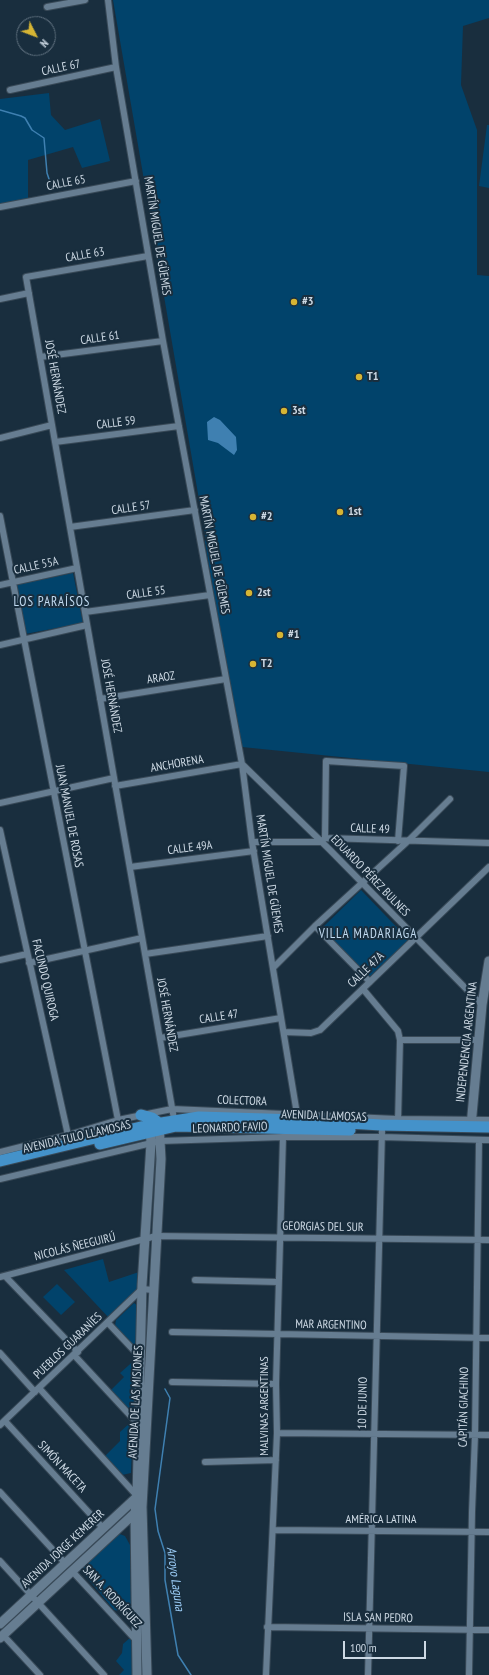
<!DOCTYPE html>
<meta charset="utf-8">
<style>
body{margin:0}
#map{position:relative;width:489px;height:1675px;overflow:hidden;background:#192e3e;font-family:"PT Sans Narrow",sans-serif}
canvas{display:block}
.north{position:absolute;left:16px;top:16px;width:40px;height:40px;box-sizing:border-box;background:#192e3e;border:1px solid #617280;border-radius:50%;rotate:132deg;font-size:11px;font-weight:700;line-height:16px;text-align:center;color:#cdd9e4}
.north::after{content:'';display:block;margin:auto;width:14px;height:18px;background:#d6b534;clip-path:polygon(50% 0,100% 100%,50% 72%,0 100%)}
.scale{position:absolute;left:343px;top:1641px;width:83px;height:18px;box-sizing:border-box;border:2px solid #cdd9e4;border-top:0;padding-left:5px;font-size:12px;line-height:14px;white-space:nowrap;color:#cdd9e4;-webkit-text-stroke:3px #192e3e;paint-order:stroke}
</style>
<div id="map">
<canvas width="489" height="1675"></canvas>
<div class="north">N</div>
<div class="scale">100 m</div>
</div>
<script>
const ctx = document.querySelector('canvas').getContext('2d');
ctx.lineJoin = 'round';
function fill(path, color) { ctx.fillStyle = color; ctx.fill(path, 'evenodd'); }
const toPath = rows => new Path2D(rows.map(r => 'M' + r).join(''));
function trace(path, color, width, dash) { ctx.strokeStyle = color; ctx.lineWidth = width; ctx.lineCap = dash ? 'butt' : 'round'; ctx.setLineDash(dash || []); ctx.stroke(path); }
function write(font, color, halo, rows, align = 'center') {
  ctx.font = font + ' "PT Sans Narrow",sans-serif'; ctx.lineWidth = 4; ctx.setLineDash([]); ctx.textBaseline = 'middle'; ctx.strokeStyle = halo; ctx.fillStyle = color; for (const [text, x, y, turn = 0] of rows) {
    ctx.save(); ctx.translate(x, y); ctx.rotate((+turn || 0) * Math.PI / 180); ctx.textAlign = isNaN(turn) ? turn : align; if (halo) ctx.strokeText(text, 0, 0); ctx.fillText(text, 0, 0); ctx.restore();
  }
}
fill(toPath([
 [113,0,489,0,489,18,463,26,461,85,477,130,477,275,489,276,489,772,242,747,225,654,224,659,205,541,206,540],
 [49,93,51,115,65,130,100,119,110,161,82,168,73,147,28,160,28,200,0,204,0,99],
 [487,125,489,125,489,188,479,186],
 [73,573,83,623,25,634,15,585],
 [361,890,409,940,370,978,322,928],
 [103,1259,109,1282,139,1272,140,1289,109,1318,64,1270],
 [57,1284,75,1302,61,1315,43,1297],
 [134,1303,138,1306,136,1344,131,1344,115,1326,116,1320],
 [137,1358,134,1409,130,1410,111,1390,124,1377,120,1373],
 [133,1420,131,1473,122,1475,105,1456,120,1441,120,1432],
 [114,1532,125,1536,130,1545,131,1607,119,1611,114,1610,79,1568],
 [131,1637,133,1639,136,1675,119,1675,124,1670,116,1661,122,1653,123,1644]
]), '#01436b');
fill(toPath([
 [214,417,220,420,236,437,237,450,234,455,218,443,208,440,207,422]
]), '#3f80b1');
trace(toPath([
 [0,110,21,116,25,118,32,130,44,138,47,173,50,182],
 [165,1389,170,1398,155,1509,158,1531,165,1553,165,1580,178,1655,191,1675]
]), '#3f80b1', 1.5);
const minor = toPath([
 [108,0,116,67,163,341,242,764,252,842,297,1114],
 [47,7,85,0],
 [10,90,116,67],
 [0,207,136,181],
 [148,256,26,277,174,1119],
 [0,299,29,293],
 [40,357,163,341],
 [0,438,52,425],
 [55,442,179,426],
 [0,516,118,1120],
 [70,527,195,510],
 [0,585,77,568],
 [85,612,210,595],
 [0,645,87,625],
 [100,699,226,679],
 [242,764,330,850,482,1005],
 [115,786,242,764],
 [0,803,114,778],
 [0,830,68,1135],
 [325,838,326,761,404,766,398,841],
 [252,842,321,842,325,838,489,843],
 [130,867,254,851],
 [315,926,370,982],
 [145,954,268,936],
 [0,960,27,954],
 [29,963,142,938],
 [273,968,315,926,408,841,450,799],
 [363,989,398,1031,400,1040,398,1122],
 [284,1032,311,1033,320,1030,489,867],
 [160,1038,281,1018],
 [400,1040,478,1040],
 [0,1152,68,1135,118,1120,172,1109,397,1119,489,1120],
 [0,1179,160,1141,283,1137,382,1137,489,1140],
 [5,1276,78,1352],
 [0,1277,156,1236,489,1240],
 [195,1280,278,1282],
 [108,1323,140,1357],
 [172,1332,489,1338],
 [0,1353,35,1392],
 [74,1355,139,1425],
 [172,1382,276,1384],
 [39,1388,138,1497],
 [5,1421,103,1528],
 [0,1425,142,1289,153,1290],
 [277,1433,489,1435],
 [205,1462,276,1460],
 [0,1492,65,1563],
 [273,1530,489,1532],
 [0,1561,104,1675],
 [72,1571,135,1639],
 [267,1627,489,1630],
 [3,1635,40,1675],
 [266,1675,277,1433,276,1384,283,1137],
 [368,1675,382,1131],
 [469,1675,472,1512,475,1435,479,1140]
]);
const secondary = toPath([
 [471,1126,482,1005,489,961],
 [0,1624,139,1495],
 [0,1638,137,1511],
 [137,1675,135,1513,137,1497,142,1285,151,1143,150,1127],
 [147,1675,142,1507,161,1159,159,1123]
]);
const trunk = toPath([
 [141,1115,152,1118,159,1123],
 [100,1144,176,1126,350,1130],
 [0,1161,149,1125,199,1117,298,1120,381,1125,489,1127]
]);
trace(minor, '#384957', 8);
trace(secondary, '#384957', 11);
trace(trunk, '#384957', 13);
trace(minor, '#667d91', 6);
trace(secondary, '#667d91', 9);
trace(trunk, '#4492ca', 11);
for (const [x, y, r, color] of [
 [294,302,4,"#d6b534"],
 [359,377,4,"#d6b534"],
 [284,411,4,"#d6b534"],
 [340,512,4,"#d6b534"],
 [253,517,4,"#d6b534"],
 [249,593,4,"#d6b534"],
 [280,635,4,"#d6b534"],
 [253,664,4,"#d6b534"]
]) { const dot = new Path2D(); dot.arc(x, y, r, 0, 2 * Math.PI); ctx.fillStyle = color; ctx.fill(dot); trace(dot, '#192e3e', 1.5); }
write('12px', '#cdd9e4', '#192e3e', [
 ["CALLE 67",61,68,-12],
 ["CALLE 65",66,183,-11],
 ["MARTÍN MIGUEL DE GÜEMES",157,236,81],
 ["CALLE 63",85,255,-10],
 ["CALLE 61",100,338,-8],
 ["JOSÉ HERNÁNDEZ",55,377,80],
 ["CALLE 59",116,423,-7],
 ["CALLE 57",131,508,-8],
 ["MARTÍN MIGUEL DE GÜEMES",214,555,79],
 ["CALLE 55A",36,566,-12],
 ["CALLE 55",146,593,-8],
 ["ARAOZ",161,678,-9],
 ["JOSÉ HERNÁNDEZ",111,696,80],
 ["ANCHORENA",177,764,-10],
 ["JUAN MANUEL DE ROSAS",69,816,79],
 ["CALLE 49",370,829,2],
 ["CALLE 49A",190,848,-7],
 ["MARTÍN MIGUEL DE GÜEMES",269,874,81],
 ["EDUARDO PÉREZ BULNES",370,876,46],
 ["CALLE 47A",366,970,-44],
 ["FACUNDO QUIROGA",45,980,77],
 ["JOSÉ HERNÁNDEZ",167,1015,80],
 ["CALLE 47",219,1017,-9],
 ["INDEPENDENCIA ARGENTINA",467,1042,-84],
 ["COLECTORA",242,1101,2],
 ["AVENIDA LLAMOSAS",324,1116,2],
 ["LEONARDO FAVIO",230,1128,-2],
 ["AVENIDA TULO LLAMOSAS",77,1137,-13],
 ["GEORGIAS DEL SUR",323,1227,1],
 ["NICOLÁS ÑEEGUIRÚ",75,1247,-14],
 ["MAR ARGENTINO",331,1325,1],
 ["PUEBLOS GUARANÍES",68,1346,-44],
 ["AVENIDA DE LAS MISIONES",136,1402,-87],
 ["10 DE JUNIO",363,1403,-89],
 ["MALVINAS ARGENTINAS",265,1406,-90],
 ["CAPITÁN GIACHINO",464,1407,-89],
 ["SIMÓN MACETA",62,1467,47],
 ["AMÉRICA LATINA",381,1520],
 ["AVENIDA JORGE KEMERER",63,1549,-43],
 ["SAN A. RODRÍGUEZ",112,1597,47],
 ["ISLA SAN PEDRO",378,1618,1]
]);
write('bold 12px', '#cdd9e4', '#192e3e', [
 ["#3",302,302],
 ["T1",367,377],
 ["3st",292,411],
 ["1st",348,512],
 ["#2",261,517],
 ["2st",257,593],
 ["#1",288,635],
 ["T2",261,664]
], 'left');
ctx.letterSpacing = '1px';
write('13px', '#c2dbf1', '#192e3e', [
 ["LOS PARAÍSOS",52,602],
 ["VILLA MADARIAGA",368,934]
]);
ctx.letterSpacing = '0px';
write('italic 13px', '#9bccf6', '#192e3e', [
 ["Arroyo Laguna",175,1579,82]
]);
</script>
